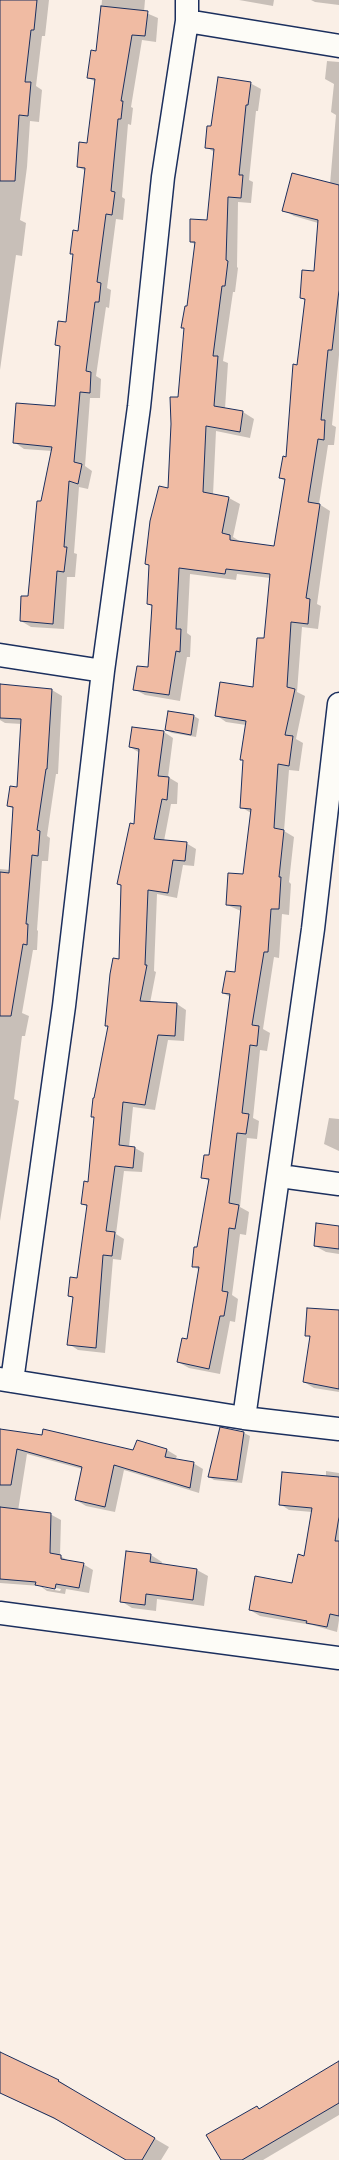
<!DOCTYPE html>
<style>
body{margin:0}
canvas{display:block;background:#faefe6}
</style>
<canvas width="339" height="2160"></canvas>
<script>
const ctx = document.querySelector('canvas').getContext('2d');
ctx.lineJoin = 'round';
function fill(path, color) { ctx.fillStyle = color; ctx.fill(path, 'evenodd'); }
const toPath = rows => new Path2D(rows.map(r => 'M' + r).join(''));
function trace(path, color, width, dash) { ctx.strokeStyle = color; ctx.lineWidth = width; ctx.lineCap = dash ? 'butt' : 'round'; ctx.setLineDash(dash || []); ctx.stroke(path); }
fill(toPath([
 [0,0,49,0,45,36,42,36,36,86,42,90,39,122,30,121,27,167,20,220,26,223,22,256,16,255,0,370],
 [102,0,145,0,144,12,158,18,156,42,142,40,131,107,133,108,131,125,128,124,122,197,125,199,123,220,116,219,107,288,111,290,109,308,106,307,96,376,101,379,100,398,90,398,85,466,92,471,88,489,79,487,74,553,77,554,75,577,67,577,64,629,31,627,21,621,28,597,41,503,52,451,24,449,14,442,56,407,61,347,56,344,67,323,79,232,86,171,78,167,88,144,96,82,88,78,97,52],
 [239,0,274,0,273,6],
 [311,0,339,0,339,5,315,2],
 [327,61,339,62,339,355,332,425,336,427,334,445,328,445,319,504,330,511,317,604,321,606,318,629,302,627,297,692,305,696,296,739,303,743,299,771,289,770,284,831,294,837,289,882,291,884,289,915,282,914,279,958,274,957,263,1029,270,1033,267,1051,260,1050,253,1118,259,1121,257,1139,247,1138,240,1207,249,1212,246,1235,240,1234,232,1295,238,1299,235,1322,230,1321,220,1374,189,1368,178,1362,188,1340,199,1270,193,1266,198,1248,209,1181,202,1177,210,1157,230,997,223,993,236,973,241,911,227,905,244,875,251,813,241,807,246,725,226,722,216,715,254,688,265,639,270,578,237,574,236,580,190,574,187,633,191,636,190,657,187,657,180,701,145,695,134,689,148,669,153,607,148,604,150,566,146,564,168,490,179,398,185,329,183,327,188,307,196,245,191,242,208,221,214,152,206,147,212,127,250,83,261,89,258,111,256,111,249,180,253,182,251,203,238,202,237,267,238,268,235,292,233,292,223,361,228,363,225,409,243,412,254,419,250,438,216,431,213,495,229,498,240,504,233,537,241,542,275,547,285,481,280,478,286,458,306,301,301,298,315,272,318,223,294,216,283,210,330,184,336,115,331,112,334,84,325,79],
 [0,685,52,690,62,696,58,774,56,774,47,836,50,838,48,861,42,861,37,930,38,931,37,950,33,950,22,1013,29,1016,25,1036,22,1036,14,1099,19,1101,0,1221,0,869,10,870,14,809,8,806,17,788,22,724,5,723,0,720],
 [194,716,199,719,196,737,172,733,166,730],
 [164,732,173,738,168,777,178,783,177,804,171,804,164,841,186,843,196,849,194,866,183,865,177,898,157,894,154,971,156,972,150,1003,177,1004,186,1010,184,1041,168,1040,155,1110,133,1107,129,1147,135,1148,144,1153,142,1172,124,1171,116,1234,124,1239,121,1260,113,1259,105,1353,78,1350,69,1344,74,1298,69,1296,78,1279,88,1207,82,1204,89,1183,95,1118,92,1116,109,1027,106,1025,120,960,122,886,118,884,135,825,140,753,130,747],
 [329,1118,339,1119,339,1151,324,1144],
 [339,1227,339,1254,326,1252,315,1246],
 [339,1311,339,1392,314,1388,304,1382,311,1338,306,1335],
 [220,1428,244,1433,250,1436,242,1483,214,1480,209,1477],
 [0,1429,134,1451,167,1450,177,1456,175,1460,193,1463,203,1469,199,1493,124,1470,115,1512,86,1506,76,1500,82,1469,27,1454,18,1511,50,1514,61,1520,60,1556,71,1562,83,1564,93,1570,89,1593,66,1589,65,1594,47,1591,40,1586,0,1583],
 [42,1585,61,1589,60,1591,44,1588],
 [326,1471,339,1473,339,1620,337,1632,312,1625,260,1616,250,1610,292,1584,305,1557,312,1512,289,1510,280,1504,326,1477],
 [151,1555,162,1562,161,1565,197,1570,208,1576,204,1606,157,1599,156,1611,132,1608,121,1601],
 [0,2053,58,2080,72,2089,72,2090,169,2147,161,2160,128,2160,69,2126,0,2093],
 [339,2062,339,2115,263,2160,222,2160,257,2107,260,2109]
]), '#0003');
const building = toPath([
 [0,0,37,0,34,30,31,30,25,82,31,82,28,116,19,115,15,181,0,181,0,0],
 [101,6,148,11,145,36,132,35,121,101,123,101,121,119,118,119,111,191,115,192,112,215,106,214,97,282,101,283,99,302,95,302,86,371,91,372,90,393,80,392,74,462,82,464,78,484,69,481,64,547,67,547,64,572,57,571,53,624,20,621,21,596,28,596,37,501,41,501,52,447,13,443,16,403,55,406,60,346,55,345,58,321,66,322,73,254,70,254,73,230,78,231,85,168,77,167,79,142,87,143,95,79,87,78,91,50,96,51,101,6],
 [218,77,251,82,248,105,246,105,239,175,243,175,241,198,228,197,226,260,228,261,225,286,222,286,213,356,218,356,214,406,243,411,240,432,206,426,203,492,229,497,222,533,230,535,230,540,274,546,285,479,279,478,283,456,286,457,293,364,297,365,305,299,300,298,302,270,314,271,318,220,282,211,292,173,339,185,339,290,332,350,328,350,321,420,325,420,324,440,318,439,308,502,320,504,306,598,310,599,308,624,291,622,287,687,295,689,285,735,293,736,289,766,278,764,274,828,284,830,279,877,281,877,279,909,271,909,268,952,264,952,252,1025,259,1026,257,1046,250,1045,242,1113,249,1114,246,1134,237,1133,229,1203,239,1205,235,1229,229,1228,222,1291,228,1292,224,1316,220,1316,209,1369,177,1362,182,1338,187,1339,199,1267,192,1267,194,1247,197,1247,209,1179,201,1178,204,1155,209,1155,230,994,222,993,226,971,235,972,241,906,226,905,228,873,243,874,251,809,240,808,243,760,240,760,246,721,215,716,220,682,253,687,257,638,264,638,270,574,226,569,225,574,179,568,176,629,181,629,180,652,176,651,169,695,133,690,137,666,148,667,152,605,147,604,149,565,145,564,150,521,159,486,168,488,171,424,170,397,178,397,184,328,181,328,185,306,187,306,195,242,190,242,190,219,207,220,214,149,205,148,207,126,211,126,218,77],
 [0,684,52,689,47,769,46,769,37,830,40,831,38,856,32,855,26,924,28,924,27,945,23,944,11,1016,0,1016,0,872,9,873,13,807,7,806,10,786,17,787,21,719,0,718,0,684],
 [168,711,194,715,191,735,165,730,168,711],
 [132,727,164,731,158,776,169,777,167,800,162,799,154,839,187,842,185,861,173,860,168,893,148,890,145,965,147,965,140,1001,177,1003,175,1036,158,1035,145,1105,123,1102,119,1145,135,1147,133,1168,115,1166,106,1231,115,1232,112,1256,103,1255,96,1348,67,1345,73,1297,68,1296,70,1277,77,1278,87,1205,81,1204,84,1181,88,1182,94,1117,91,1117,93,1098,94,1098,108,1026,105,1026,110,974,113,958,119,959,121,885,117,884,130,823,134,824,139,749,129,747,132,727],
 [316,1223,339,1226,339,1249,314,1246,316,1223],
 [307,1308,339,1310,339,1389,303,1382,310,1336,305,1336,307,1308],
 [220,1427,244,1432,237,1480,208,1477,220,1427],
 [0,1429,42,1435,43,1429,133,1450,137,1440,167,1449,165,1457,194,1462,190,1488,114,1465,105,1507,75,1500,82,1467,17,1449,11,1485,0,1485,0,1429],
 [282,1472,339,1477,339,1517,335,1541,339,1541,339,1616,330,1614,327,1627,306,1623,307,1621,249,1610,255,1576,292,1583,298,1554,304,1556,312,1508,279,1505,282,1472],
 [0,1507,51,1513,50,1553,61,1555,61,1559,84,1563,79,1588,56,1584,55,1589,35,1585,36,1582,0,1579,0,1507],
 [126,1551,151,1554,150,1562,197,1569,193,1600,146,1594,145,1605,120,1602,126,1551],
 [0,2052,59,2080,58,2081,155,2138,142,2160,126,2160,54,2118,0,2093,0,2052],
 [339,2061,339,2103,242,2160,221,2160,206,2135,257,2106,259,2109,339,2061]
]);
fill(building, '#f0bba3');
trace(building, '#1b2f5e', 1);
const minor = toPath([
 [187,21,339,46],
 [0,655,103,671],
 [280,1176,339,1184],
 [0,1379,244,1418,339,1429],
 [12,1381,64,1006,103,671,139,407,163,177,187,21,187,0],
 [244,1418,313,929,339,704],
 [0,1613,339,1658]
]);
trace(minor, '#1b2f5e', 25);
trace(minor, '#fdfcf7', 22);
</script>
